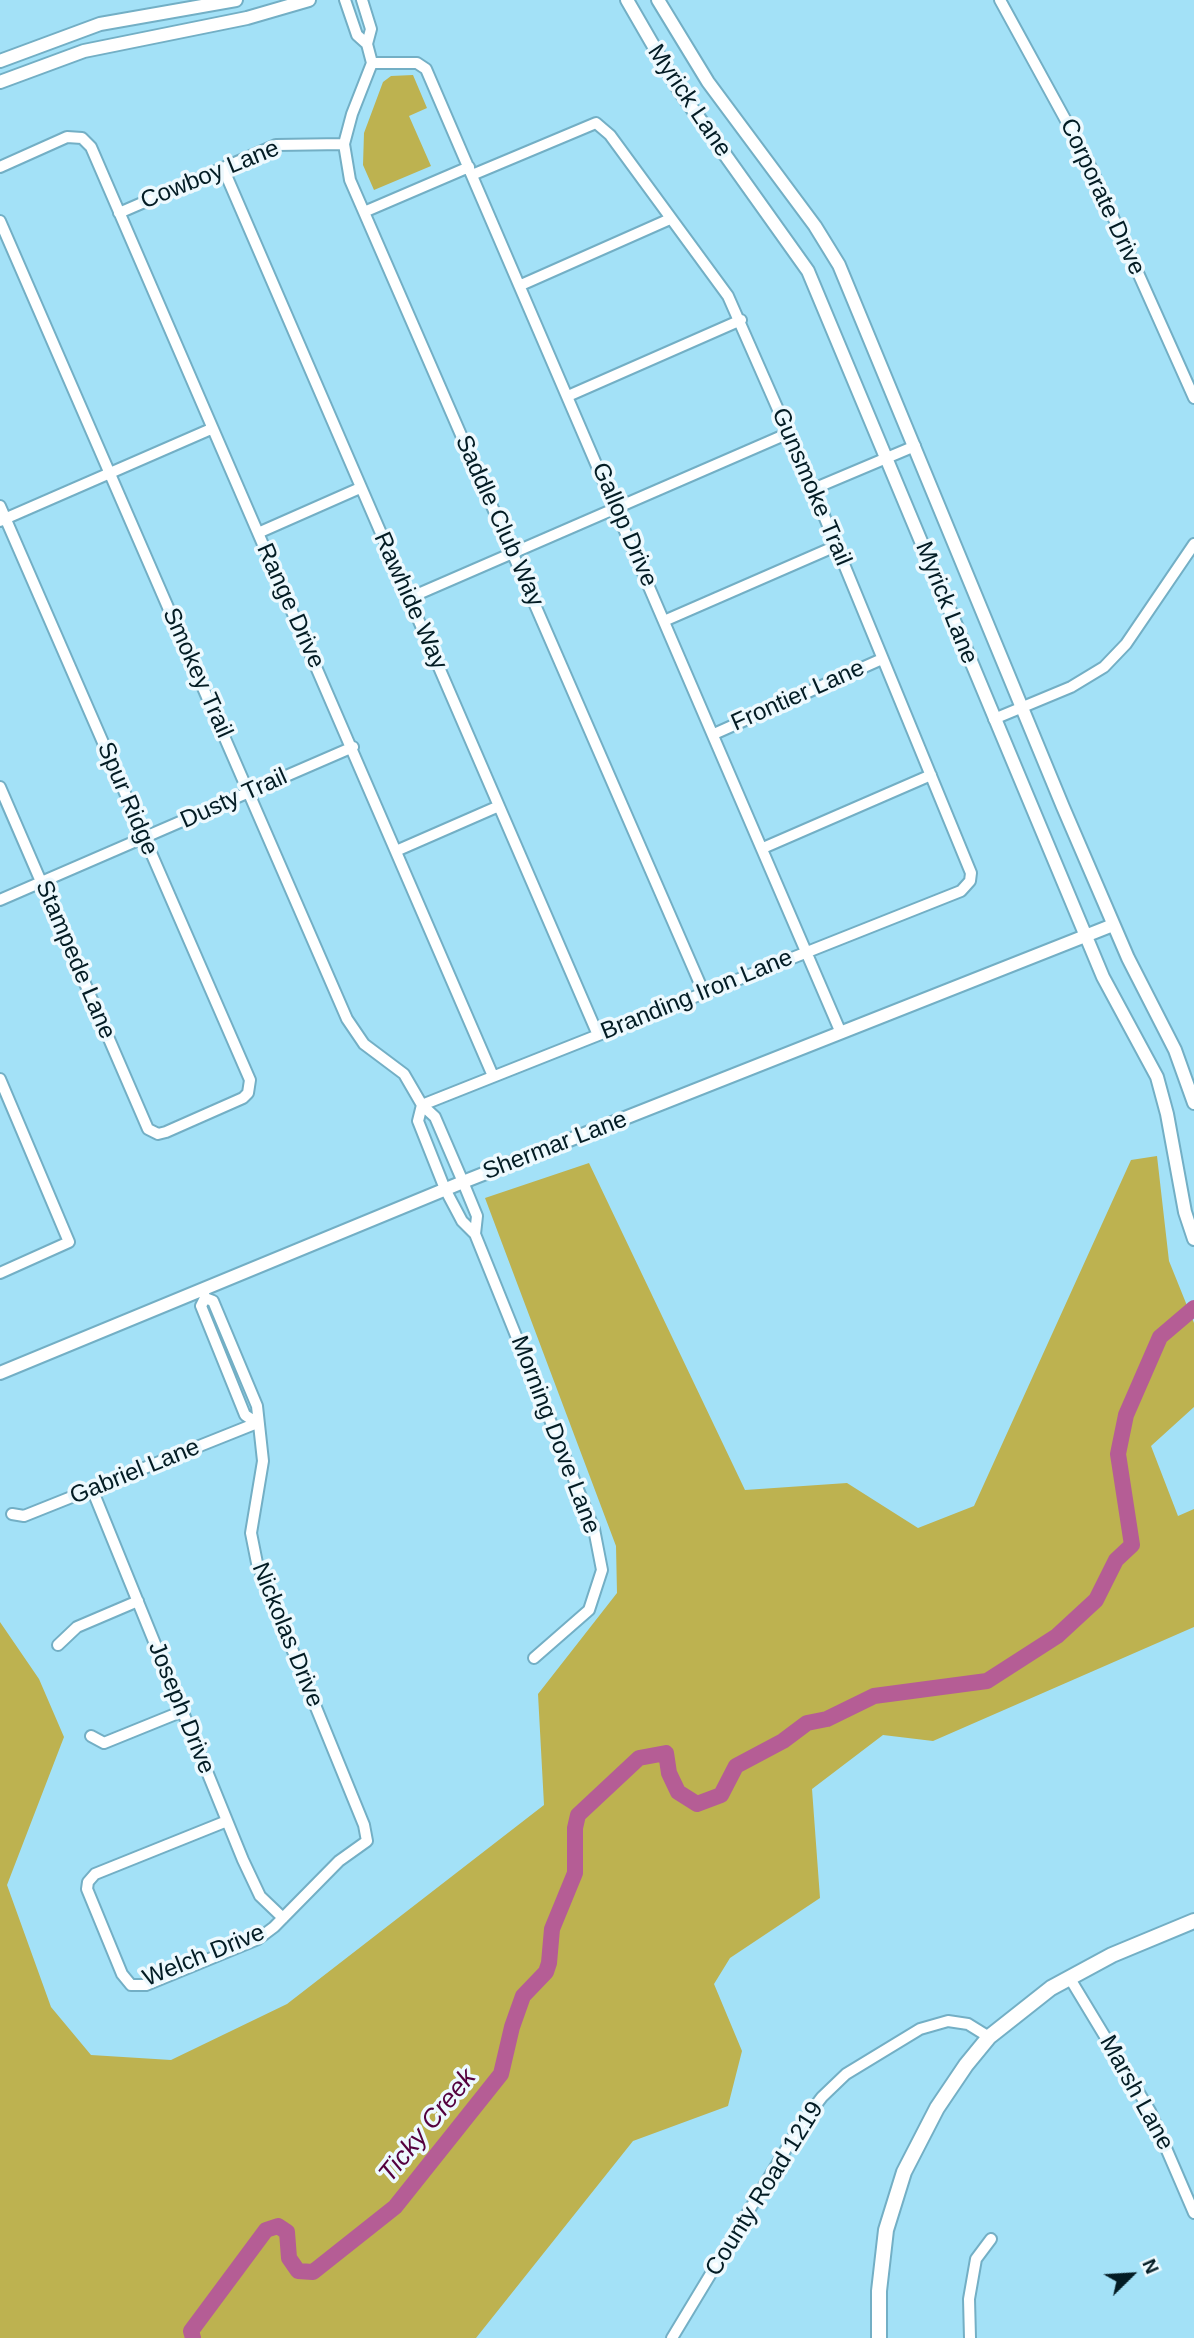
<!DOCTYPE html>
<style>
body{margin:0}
#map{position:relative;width:1194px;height:2338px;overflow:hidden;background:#a3e1f7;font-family:Helvetica,sans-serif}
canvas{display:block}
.north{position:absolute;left:1096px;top:2240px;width:70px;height:70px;-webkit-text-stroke:5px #edf9fe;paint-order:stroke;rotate:66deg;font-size:19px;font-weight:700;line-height:28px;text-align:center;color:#031c24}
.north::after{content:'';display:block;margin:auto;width:24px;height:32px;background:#031c24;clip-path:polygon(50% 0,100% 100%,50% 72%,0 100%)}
</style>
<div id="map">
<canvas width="1194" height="2338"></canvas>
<div class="north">N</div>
</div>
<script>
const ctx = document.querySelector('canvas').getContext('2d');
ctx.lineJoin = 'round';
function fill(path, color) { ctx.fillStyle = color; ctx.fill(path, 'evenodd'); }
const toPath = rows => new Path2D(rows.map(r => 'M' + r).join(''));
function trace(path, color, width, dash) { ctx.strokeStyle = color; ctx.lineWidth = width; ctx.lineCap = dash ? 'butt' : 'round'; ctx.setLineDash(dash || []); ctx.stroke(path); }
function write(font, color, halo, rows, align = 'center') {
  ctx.font = font + ' Helvetica,sans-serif'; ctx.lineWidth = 7; ctx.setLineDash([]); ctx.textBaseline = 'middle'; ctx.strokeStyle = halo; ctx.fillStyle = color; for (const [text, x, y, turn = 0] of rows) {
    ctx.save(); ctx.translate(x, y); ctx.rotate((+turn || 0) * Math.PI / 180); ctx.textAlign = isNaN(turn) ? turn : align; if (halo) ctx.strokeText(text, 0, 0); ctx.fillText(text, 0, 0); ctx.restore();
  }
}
fill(toPath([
 [413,75,427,108,409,116,431,166,374,190,363,165,364,133,383,82,391,76],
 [1157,1156,1169,1261,1194,1323,1194,1407,1151,1446,1178,1516,1194,1509,1194,1627,933,1741,883,1735,812,1789,820,1898,730,1958,714,1984,742,2051,728,2106,633,2141,476,2338,0,2338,0,1622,39,1679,64,1737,7,1885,51,2007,91,2055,171,2060,287,2004,544,1805,538,1694,617,1593,616,1546,485,1198,589,1163,745,1490,847,1483,918,1528,974,1506,1131,1160]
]), '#bdb250');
trace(toPath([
 [193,2338,191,2331,266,2230,278,2226,287,2232,289,2258,298,2271,313,2272,395,2207,501,2074,512,2027,523,1996,546,1972,549,1963,552,1929,575,1873,575,1828,578,1815,639,1758,666,1753,669,1773,678,1792,697,1804,721,1795,736,1766,783,1741,807,1723,827,1719,874,1696,987,1681,1057,1636,1096,1600,1116,1560,1132,1545,1118,1454,1126,1415,1160,1337,1194,1308]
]), '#b55d95', 16);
const minor = toPath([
 [345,0,357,35,367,44],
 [362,0,371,29,367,44,372,63,352,114,344,144,350,180,704,993],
 [1000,0,1087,159,1194,398],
 [372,63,417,63,426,69,841,1033],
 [0,167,67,137,82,138,91,147,493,1076],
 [223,168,598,1035],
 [364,212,469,167],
 [119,213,276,145,344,144],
 [0,221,347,1019,364,1044,404,1074,422,1105,961,891,970,881,971,873,813,489,728,296,610,135,596,123,472,175],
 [521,285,670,219],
 [568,396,741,320],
 [813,489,915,446],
 [0,506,250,1080,248,1093,243,1098,166,1132,158,1134,148,1129,0,787],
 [0,521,211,429],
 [258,533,360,488],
 [409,598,789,433],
 [664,621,836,546],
 [994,719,1071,687,1104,667,1126,644,1194,544],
 [714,734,882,659],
 [763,848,931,775],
 [396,851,499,806],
 [0,900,353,747],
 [0,1079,69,1242,0,1273],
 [475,1234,477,1216,463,1182,435,1117,422,1105,418,1121,445,1189,462,1221,475,1234,594,1529,602,1570,589,1610,534,1658],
 [204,1294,205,1298,201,1306,245,1415,257,1423],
 [205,1298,213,1301,257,1406,263,1461,251,1533,257,1563,364,1825,367,1841,339,1861,274,1927,258,1939,146,1985,131,1985,122,1974,87,1889,88,1882,95,1874,227,1821],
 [92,1489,243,1860,260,1896,283,1918],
 [12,1514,24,1516,257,1423],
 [58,1645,77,1627,138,1601],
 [91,1736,104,1743,183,1711],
 [1069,1977,1150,2111,1194,2213],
 [672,2338,800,2126,822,2097,846,2074,920,2029,948,2021,968,2024,989,2037],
 [970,2338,969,2299,976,2259,991,2239]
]);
const tertiary = toPath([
 [627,0,679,90,808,271,1103,977,1157,1077,1167,1114,1185,1212,1194,1239],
 [658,0,708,82,815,226,839,265,1063,807,1128,958,1175,1050,1194,1103],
 [0,61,100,24,236,0],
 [0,82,84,51,247,18,309,0],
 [0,1373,463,1182,1113,925]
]);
const secondary = toPath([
 [879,2338,879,2291,886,2230,904,2172,937,2108,966,2065,989,2037,1051,1988,1112,1955,1194,1921]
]);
trace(minor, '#73afc5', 14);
trace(tertiary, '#73afc5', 16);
trace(secondary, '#73afc5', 18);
trace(minor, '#fff', 10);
trace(tertiary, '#fff', 12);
trace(secondary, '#fff', 14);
write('24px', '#031c24', '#edf9fe', [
 ["Myrick Lane",689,101,56],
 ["Cowboy Lane",210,175,-22],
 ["Corporate Drive",1102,197,65],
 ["Gunsmoke Trail",811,487,67],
 ["Saddle Club Way",499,521,66],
 ["Gallop Drive",624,525,67],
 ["Rawhide Way",410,601,66],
 ["Myrick Lane",946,603,68],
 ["Range Drive",290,606,66],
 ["Smokey Trail",197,673,66],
 ["Frontier Lane",798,696,-24],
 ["Spur Ridge",127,799,67],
 ["Dusty Trail",234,799,-24],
 ["Stampede Lane",75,960,67],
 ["Branding Iron Lane",697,995,-22],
 ["Shermar Lane",555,1146,-21],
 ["Morning Dove Lane",555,1435,69],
 ["Gabriel Lane",135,1472,-22],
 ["Nickolas Drive",287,1635,68],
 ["Joseph Drive",181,1708,68],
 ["Welch Drive",204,1956,-22],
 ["Marsh Lane",1136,2093,61],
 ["County Road 1219",765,2189,-58]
]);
write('italic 26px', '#54003e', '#edf9fe', [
 ["Ticky Creek",428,2126,-51]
]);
</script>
